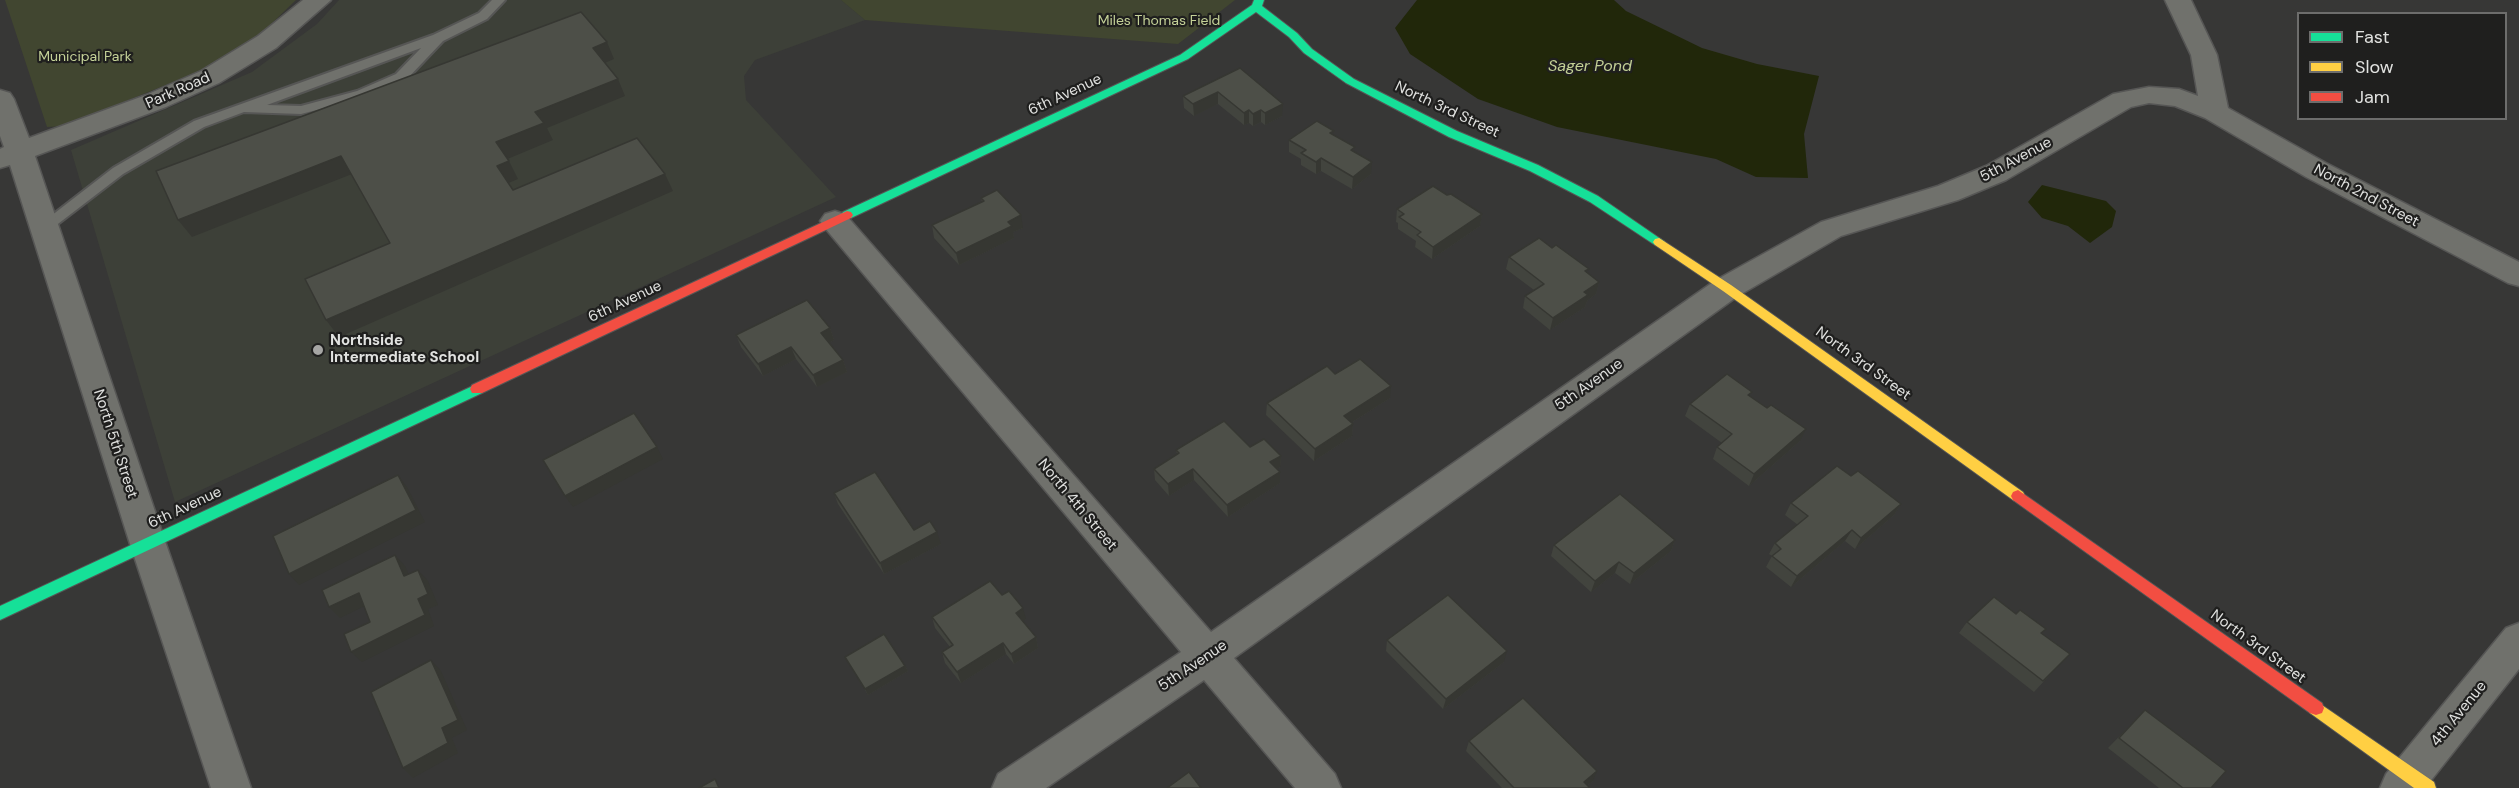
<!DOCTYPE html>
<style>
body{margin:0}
#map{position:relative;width:2519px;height:788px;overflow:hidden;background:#373736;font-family:"DM Sans",sans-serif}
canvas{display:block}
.legend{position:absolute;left:2297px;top:12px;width:210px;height:108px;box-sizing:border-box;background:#1f1f1e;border:2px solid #6d6d6c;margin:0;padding:8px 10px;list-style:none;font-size:18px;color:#e1e2e0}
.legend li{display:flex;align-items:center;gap:12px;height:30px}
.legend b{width:30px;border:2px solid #6d6d6c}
</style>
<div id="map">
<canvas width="2519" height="788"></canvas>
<ul class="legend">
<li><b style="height:8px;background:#16e098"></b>Fast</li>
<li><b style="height:8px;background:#ffcf43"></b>Slow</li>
<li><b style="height:8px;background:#f24e42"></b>Jam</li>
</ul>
</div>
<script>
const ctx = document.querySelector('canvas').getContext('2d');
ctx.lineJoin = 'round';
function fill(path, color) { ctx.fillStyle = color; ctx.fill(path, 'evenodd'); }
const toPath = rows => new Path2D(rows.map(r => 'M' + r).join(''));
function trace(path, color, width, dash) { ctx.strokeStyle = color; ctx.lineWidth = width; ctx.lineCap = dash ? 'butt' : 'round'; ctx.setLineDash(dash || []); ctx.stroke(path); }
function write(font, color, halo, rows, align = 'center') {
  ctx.font = font + ' "DM Sans",sans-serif'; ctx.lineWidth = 4.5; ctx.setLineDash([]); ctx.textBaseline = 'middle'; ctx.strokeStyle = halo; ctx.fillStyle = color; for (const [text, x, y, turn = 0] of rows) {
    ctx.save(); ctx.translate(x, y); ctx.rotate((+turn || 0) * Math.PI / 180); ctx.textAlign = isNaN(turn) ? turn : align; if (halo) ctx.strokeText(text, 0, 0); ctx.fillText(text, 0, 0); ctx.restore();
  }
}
fill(toPath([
 [339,0,841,0,865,20,755,60,744,76,746,100,836,197,175,502,71,150,252,72,317,24]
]), '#3d4038');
fill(toPath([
 [5,0,296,0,246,48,208,68,64,126,47,127],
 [841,0,1235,0,1178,44,865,20]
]), '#414630');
fill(toPath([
 [1417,0,1614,0,1626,11,1702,48,1757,64,1819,76,1804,134,1808,178,1756,177,1716,159,1557,127,1478,99,1410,54,1395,28],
 [2042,185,2106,201,2116,211,2112,227,2090,243,2068,226,2042,218,2028,202]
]), '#21270a');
const lane = toPath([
 [492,0,505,0,487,19,443,41,406,80,367,97,301,114,244,112,204,127,123,174,50,230,40,230,38,226,113,168,194,121,433,35,479,13,492,0],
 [421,48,396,74,357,91,301,106,267,105,421,48]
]);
const street = toPath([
 [303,0,331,0,276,48,219,83,166,107,35,156,166,544,251,788,211,788,130,544,10,165,0,168,0,149,4,147,0,136,0,90,10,93,14,99,29,138,146,95,201,71,258,36,303,0],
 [2165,0,2191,0,2217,55,2228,108,2326,163,2519,262,2519,286,2508,283,2306,177,2205,118,2175,106,2149,103,2131,107,2006,180,1958,200,1841,236,1738,296,1234,658,1335,774,1341,788,1295,788,1204,680,1046,788,992,788,998,774,1181,652,825,228,820,221,825,214,835,211,845,214,1211,632,1716,280,1821,222,1938,186,1986,166,2113,94,2149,87,2179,89,2198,96,2191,55,2165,0],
 [2519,623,2519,669,2425,788,2380,788,2386,774,2506,628,2519,623]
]);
const fast = toPath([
 [1254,0,1264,0,1262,6,1297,33,1312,49,1354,79,1457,131,1538,165,1598,196,1665,242,1663,245,1655,245,1590,202,1530,171,1449,137,1346,83,1304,53,1289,37,1256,12,1188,59,851,218,843,218,841,215,843,212,1180,55,1252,5,1254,0],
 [477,384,482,385,484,389,482,393,0,620,0,606,477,384]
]);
const slow = toPath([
 [1659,238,1731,285,2023,492,2025,496,2023,500,2018,502,2013,500,1723,291,1655,245,1653,242,1655,239,1659,238],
 [2316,701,2434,782,2436,788,2414,788,2310,713,2308,708,2310,703,2316,701]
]);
const jam = toPath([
 [847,211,851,212,853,215,851,218,482,393,472,393,470,389,472,385,847,211],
 [2018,490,2322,703,2324,708,2322,713,2316,715,2310,713,2013,500,2011,496,2013,492,2018,490]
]);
trace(lane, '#565655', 4);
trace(street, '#565655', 3);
trace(fast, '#565655', 2);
trace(slow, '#565655', 2);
trace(jam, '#565655', 2);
fill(lane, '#70716c');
fill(street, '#70716c');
fill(fast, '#16e098');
fill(slow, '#ffcf43');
fill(jam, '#f24e42');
fill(toPath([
 [1240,68,1282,116,1265,125,1261,122,1253,126,1249,123,1244,125,1218,104,1194,116,1184,108,1183,96],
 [1334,136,1354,152,1371,174,1352,189,1321,171,1316,174,1301,165,1301,159,1289,152,1289,140],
 [1447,195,1482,214,1480,226,1432,259,1415,247,1416,241,1398,229,1398,223,1396,222,1397,209],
 [981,198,1023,228,1013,232,1014,238,959,265,934,238,932,225,982,202],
 [1509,257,1588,273,1599,282,1596,294,1587,301,1585,307,1550,330,1523,308,1525,296,1534,290,1506,269],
 [830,328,834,340,829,343,843,360,847,372,817,387,796,359,763,376,741,347,736,335],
 [1335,374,1390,398,1351,423,1353,424,1352,436,1314,461,1266,415,1267,403],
 [1750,396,1800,441,1749,486,1713,459,1717,447,1722,443,1685,416,1690,404],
 [1176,450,1281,456,1280,467,1277,469,1280,472,1280,483,1228,517,1194,480,1169,496,1155,480,1154,469,1177,454],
 [1851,476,1901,504,1894,515,1855,549,1845,541,1791,587,1766,567,1772,556,1769,554,1775,543,1798,525,1785,515,1791,503],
 [834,493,914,530,941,544,884,574,838,504],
 [1675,540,1671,551,1630,584,1615,573,1591,592,1551,556,1554,545],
 [1002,595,1026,619,1022,621,1036,637,1038,648,1014,664,1006,654,961,683,945,663,942,652,950,647,935,628,932,617],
 [1967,622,2042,633,2060,664,2034,692,1959,633],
 [1387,640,1504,662,1443,709,1386,651],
 [845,657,905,666,908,671,868,695],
 [2145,710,2211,788,2159,788,2108,748],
 [1469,741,1593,781,1587,786,1590,788,1502,788,1466,751]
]), '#42443e');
fill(toPath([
 [607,42,614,59,600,65,593,48],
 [618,79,625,96,547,128,553,140,505,160,496,142,535,112],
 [1218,92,1218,104,1194,116,1193,104],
 [1283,104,1282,116,1265,125,1265,113],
 [1249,110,1249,123,1244,125,1244,113],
 [1261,110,1261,122,1253,126,1253,114],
 [341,156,352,174,192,237,178,220],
 [1321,158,1321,171,1316,174,1316,162],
 [509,161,518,179,506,184,497,166],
 [1372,162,1371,174,1352,189,1353,177],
 [665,174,673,191,339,337,326,320],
 [1482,214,1480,226,1432,259,1433,247],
 [1021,215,1023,228,1013,232,1014,238,959,265,956,253,1008,222],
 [1599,282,1596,294,1587,301,1585,307,1550,330,1553,318,1584,292],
 [830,328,834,340,825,345,821,333],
 [791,347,796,359,763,376,758,364],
 [843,360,847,372,817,387,813,375],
 [1391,386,1390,398,1343,428,1344,416],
 [1353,424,1352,436,1314,461,1315,449],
 [1806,429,1800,441,1749,486,1754,474],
 [657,447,663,459,573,507,565,496],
 [1281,456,1280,467,1270,473,1270,462],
 [1193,469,1194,480,1169,496,1168,484],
 [1280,472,1280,483,1228,517,1227,505],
 [398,475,407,487,425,522,299,585,289,574],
 [1901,504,1894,515,1855,549,1861,538],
 [1852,530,1845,541,1791,587,1797,576],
 [937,532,941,544,884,574,880,563],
 [1675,540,1671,551,1630,584,1634,573],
 [395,555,405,566,414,587,404,576],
 [1619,562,1615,573,1591,592,1595,581],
 [418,570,428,581,438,605,428,609,434,626,362,662,351,652,418,599],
 [359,593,369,604,340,618,329,607],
 [1023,608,1026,619,1018,624,1016,613],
 [1036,637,1038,648,1014,664,1011,654],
 [1003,643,1006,654,961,683,957,672],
 [1507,651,1504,662,1443,709,1446,699],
 [431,660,441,671,467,730,452,738,458,753,413,778,403,768,442,728],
 [905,666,908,671,868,695,865,689],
 [1597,771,1593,781,1584,788,1584,782]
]), '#363732');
const building = toPath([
 [581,12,607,42,593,48,618,79,535,112,544,123,496,142,509,161,497,166,513,190,637,138,665,174,326,320,305,279,390,243,341,156,178,220,156,171,581,12],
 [1240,68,1283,104,1265,113,1261,110,1253,114,1249,110,1244,113,1218,92,1193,104,1183,96,1240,68],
 [1317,121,1334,131,1330,133,1355,147,1351,150,1372,162,1353,177,1321,158,1316,162,1301,153,1306,150,1289,140,1317,121],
 [1433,186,1447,195,1451,194,1482,214,1433,247,1417,235,1421,232,1399,217,1404,214,1397,209,1433,186],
 [997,190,1021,215,1008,222,1012,226,956,253,932,225,984,201,981,198,997,190],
 [1539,238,1552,248,1556,245,1589,269,1585,271,1599,282,1584,292,1588,295,1553,318,1525,296,1544,284,1509,257,1539,238],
 [807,300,830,328,821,333,843,360,813,375,791,347,758,364,736,335,807,300],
 [1360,359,1391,386,1344,416,1353,424,1315,449,1267,403,1327,366,1335,374,1360,359],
 [1727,374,1752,392,1748,395,1767,408,1771,405,1806,429,1754,474,1717,447,1732,434,1690,404,1727,374],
 [634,413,657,447,565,496,543,460,634,413],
 [1224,421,1250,447,1264,439,1281,456,1270,462,1280,472,1227,505,1193,469,1168,484,1154,469,1179,453,1176,450,1224,421],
 [1837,466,1851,476,1858,471,1901,504,1861,538,1852,530,1797,576,1772,556,1781,549,1775,543,1808,516,1791,503,1837,466],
 [875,472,914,530,930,521,937,532,880,563,834,493,875,472],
 [398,475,416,510,289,574,273,536,398,475],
 [1620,494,1675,540,1634,573,1619,562,1595,581,1554,545,1620,494],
 [395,555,404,576,418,570,428,594,418,599,425,615,351,652,344,634,370,622,359,593,329,607,322,590,395,555],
 [990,581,1002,595,1009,591,1023,608,1016,613,1036,637,1011,654,1003,643,957,672,942,652,953,645,932,617,990,581],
 [1448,595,1507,651,1446,699,1387,640,1448,595],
 [1994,597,2016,614,2020,610,2046,629,2041,633,2070,654,2043,681,1967,622,1994,597],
 [884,634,905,666,865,689,845,657,884,634],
 [431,660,458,720,442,728,448,743,403,768,371,692,431,660],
 [1523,698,1597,771,1584,782,1590,788,1514,788,1469,741,1523,698],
 [2145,710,2226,771,2211,788,2183,788,2119,738,2145,710],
 [1189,772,1201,788,1167,788,1189,772],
 [715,779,719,788,699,788,715,779]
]);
fill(building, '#4d4f48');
trace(building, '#363732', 1.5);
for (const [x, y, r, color] of [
 [318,350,6,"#a6a6a4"]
]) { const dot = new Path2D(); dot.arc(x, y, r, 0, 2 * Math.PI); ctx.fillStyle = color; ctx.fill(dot); trace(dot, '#1f1f1e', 2); }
write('14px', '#c5d298', '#1f1f1e', [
 ["Miles Thomas Field",1159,21],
 ["Municipal Park",85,57]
]);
write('15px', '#e1e2e0', '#1f1f1e', [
 ["Park Road",178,91,-24],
 ["6th Avenue",1065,95,-25],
 ["North 3rd Street",1447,110,25],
 ["5th Avenue",2016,160,-28],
 ["North 2nd Street",2366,196,28],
 ["6th Avenue",625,302,-25],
 ["North 3rd Street",1863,364,36],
 ["5th Avenue",1589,385,-35],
 ["North 5th Street",115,444,72],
 ["North 4th Street",1077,505,50],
 ["6th Avenue",185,508,-25],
 ["North 3rd Street",2258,647,36],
 ["5th Avenue",1193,666,-34],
 ["4th Avenue",2459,714,-51]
]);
write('bold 15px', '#e1e2e0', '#1f1f1e', [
 ["Northside",330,341],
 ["Intermediate School",330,358]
], 'left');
write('italic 16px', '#c3d096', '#1f1f1e', [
 ["Sager Pond",1590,67]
]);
</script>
